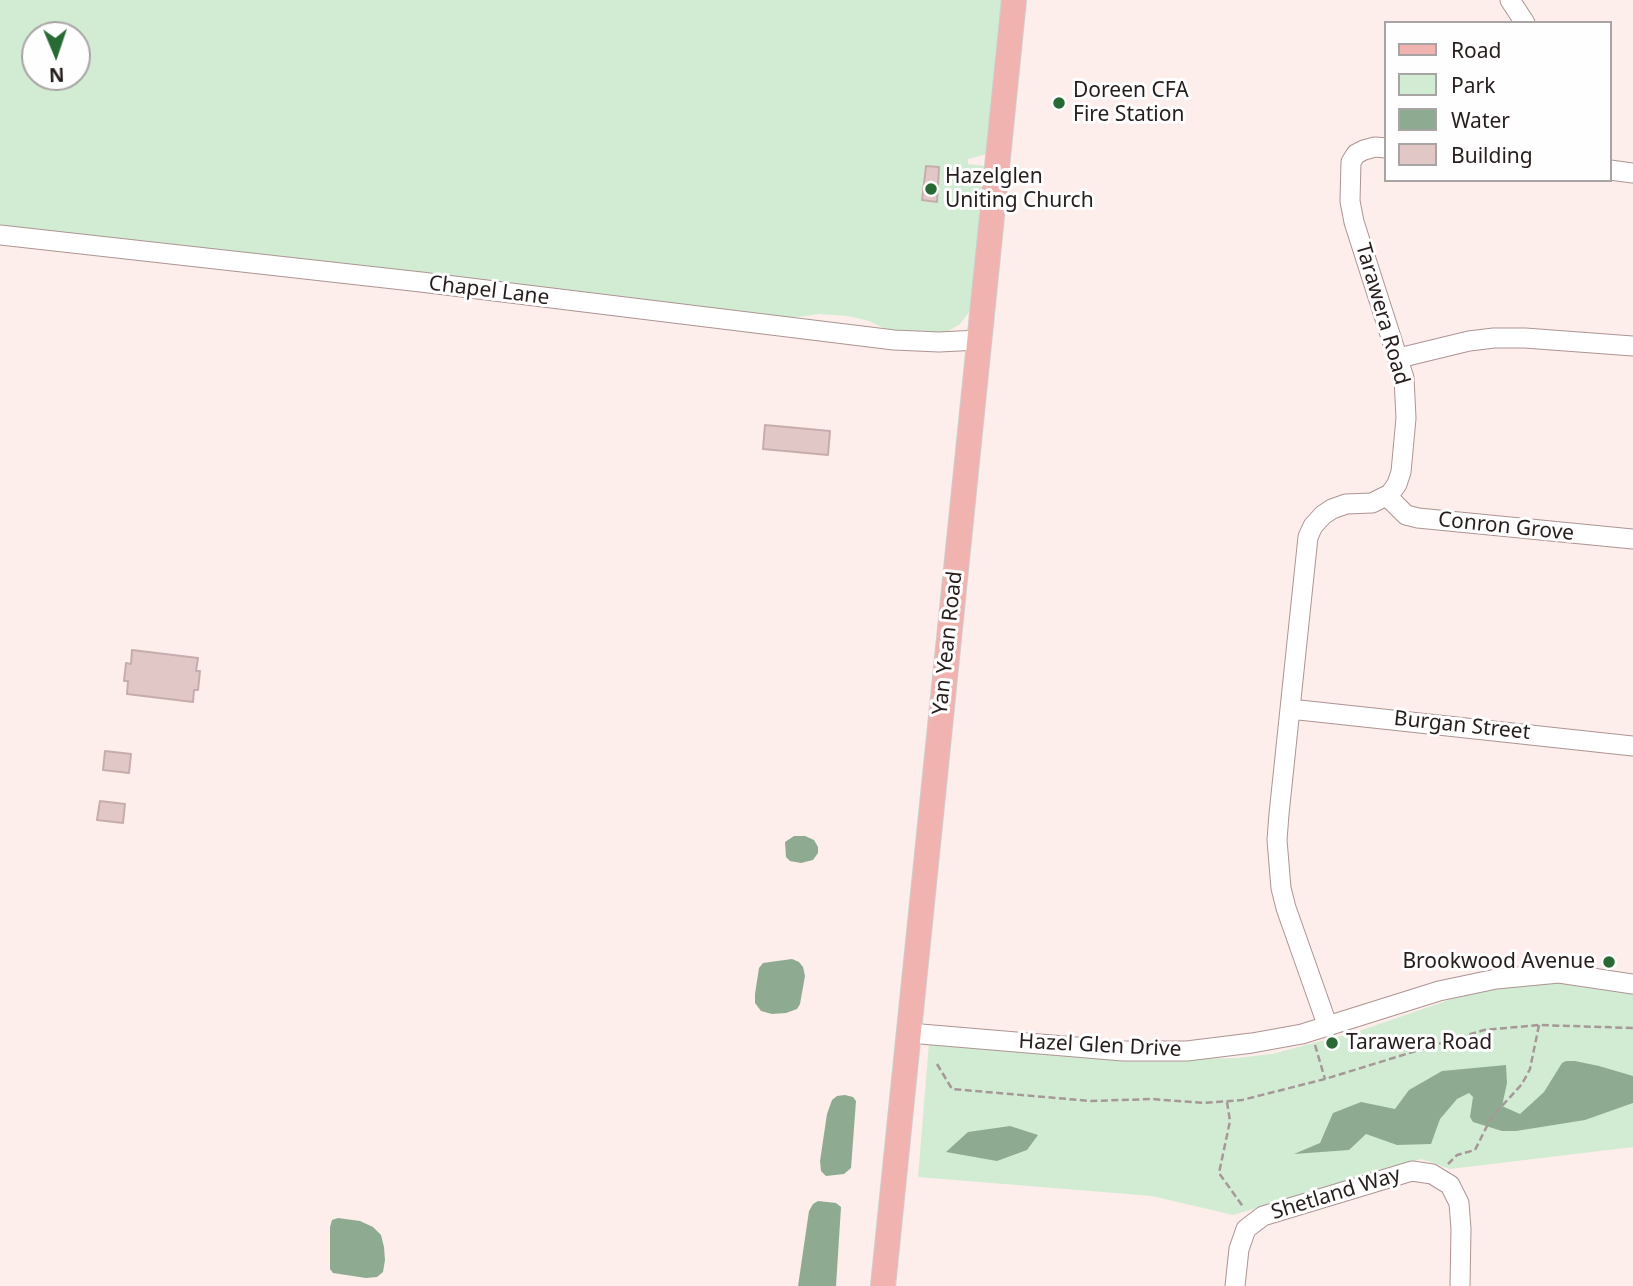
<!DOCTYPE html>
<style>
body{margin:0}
#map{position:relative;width:1633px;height:1286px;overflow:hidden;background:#fdedeb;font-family:"Noto Sans",sans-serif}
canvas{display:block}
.legend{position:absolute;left:1384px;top:21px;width:228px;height:161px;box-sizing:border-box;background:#fefefe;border:2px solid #a8a4a4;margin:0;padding:9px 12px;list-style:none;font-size:21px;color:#261d1c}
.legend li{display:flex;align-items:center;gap:14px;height:35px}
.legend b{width:35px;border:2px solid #a8a4a4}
.north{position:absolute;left:21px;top:21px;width:70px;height:70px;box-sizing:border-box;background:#fefefe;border:2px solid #a8a4a4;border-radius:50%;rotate:178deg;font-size:19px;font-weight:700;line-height:28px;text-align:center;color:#261d1c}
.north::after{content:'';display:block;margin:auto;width:24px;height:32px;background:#276a34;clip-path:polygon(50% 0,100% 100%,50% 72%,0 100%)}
</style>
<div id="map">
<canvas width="1633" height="1286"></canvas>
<ul class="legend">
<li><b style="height:9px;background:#f0b3b0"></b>Road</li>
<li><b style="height:19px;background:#d2ecd4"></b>Park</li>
<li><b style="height:19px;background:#8eab91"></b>Water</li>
<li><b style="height:19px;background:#e1c7c5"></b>Building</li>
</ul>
<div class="north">N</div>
</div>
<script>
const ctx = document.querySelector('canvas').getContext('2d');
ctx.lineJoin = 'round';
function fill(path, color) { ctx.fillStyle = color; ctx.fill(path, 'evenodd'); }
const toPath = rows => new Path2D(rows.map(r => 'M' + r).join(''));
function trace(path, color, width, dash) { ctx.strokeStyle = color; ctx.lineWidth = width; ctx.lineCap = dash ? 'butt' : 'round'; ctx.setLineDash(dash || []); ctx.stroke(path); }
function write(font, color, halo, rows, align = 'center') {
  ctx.font = font + ' "Noto Sans",sans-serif'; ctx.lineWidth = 6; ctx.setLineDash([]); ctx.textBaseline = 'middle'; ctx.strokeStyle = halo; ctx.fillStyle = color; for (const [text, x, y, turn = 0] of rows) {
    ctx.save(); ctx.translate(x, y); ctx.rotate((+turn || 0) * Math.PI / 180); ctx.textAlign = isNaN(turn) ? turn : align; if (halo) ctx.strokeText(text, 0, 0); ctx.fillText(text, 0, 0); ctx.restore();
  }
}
fill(toPath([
 [0,0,1006,0,987,154,968,159,968,164,985,166,986,173,979,197,979,243,972,308,960,324,942,335,887,330,869,321,848,316,819,314,784,319,0,227],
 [35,35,77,35,77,77,35,77],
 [1561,980,1633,993,1633,1147,1450,1169,1421,1159,1233,1215,1152,1196,918,1177,929,1043,1156,1060,1237,1058,1272,1054,1359,1031,1472,992,1496,987]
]), '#d2ecd4');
fill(toPath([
 [794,836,805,836,814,840,818,847,818,853,813,860,801,863,790,861,786,857,785,842],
 [792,959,799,962,803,967,805,976,800,1004,797,1009,786,1013,772,1014,761,1011,755,1003,755,994,759,968,763,963],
 [1566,1061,1575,1061,1599,1066,1633,1076,1633,1103,1585,1120,1516,1131,1502,1131,1473,1122,1470,1117,1473,1097,1469,1093,1457,1099,1440,1119,1431,1144,1397,1145,1366,1134,1349,1150,1294,1154,1320,1143,1333,1113,1361,1102,1395,1109,1409,1090,1442,1071,1506,1065,1507,1083,1502,1106,1520,1114,1544,1092,1562,1063],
 [845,1095,853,1097,856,1101,851,1168,844,1174,826,1176,821,1171,820,1161,827,1114,832,1100,837,1096],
 [1010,1126,1038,1135,1027,1150,997,1161,946,1152,968,1132],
 [818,1201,836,1203,841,1207,836,1286,798,1286,809,1211,813,1204],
 [338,1218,360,1221,373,1227,381,1235,384,1247,385,1260,383,1272,377,1277,366,1278,333,1273,330,1269,330,1227,332,1220]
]), '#8eab91');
const building = toPath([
 [926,166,939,167,937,202,922,200,926,166],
 [765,425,830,431,828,455,763,449,765,425],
 [132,650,198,658,196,671,200,671,198,690,194,690,193,702,127,694,128,681,124,681,126,663,131,664,132,650],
 [105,751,131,754,129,773,103,770,105,751],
 [100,801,125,804,123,823,97,820,100,801]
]);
fill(building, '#e1c7c5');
trace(building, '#c6adab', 2);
const minor = toPath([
 [1510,0,1525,23],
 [1610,170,1633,173],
 [0,235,421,282,894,340,939,342,979,340],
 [1399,358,1469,341,1494,338,1525,338,1633,346],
 [1387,496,1406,515,1418,518,1633,539],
 [1290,709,1633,746],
 [1328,1027,1286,908,1281,888,1277,840,1279,814,1308,537,1313,526,1323,515,1332,509,1346,504,1372,503,1390,494,1397,484,1401,472,1406,418,1404,378,1354,222,1350,201,1351,162,1356,154,1364,150,1375,147,1386,148],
 [909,1033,1123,1051,1187,1051,1252,1043,1302,1034,1439,991,1496,979,1559,973,1633,984],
 [1235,1286,1239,1249,1246,1229,1263,1216,1412,1171,1432,1174,1450,1185,1459,1203,1461,1229,1460,1286]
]);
const major = toPath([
 [883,1286,1014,0]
]);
trace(minor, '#ad9492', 21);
trace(major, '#cfcdcd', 26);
trace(toPath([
 [1315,1045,1325,1079],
 [937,1064,952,1089,1091,1101,1152,1099,1204,1103,1242,1100,1325,1079,1484,1030,1539,1025,1633,1028],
 [1227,1102,1230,1121,1219,1173,1244,1208],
 [1448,1164,1457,1155,1475,1150,1491,1118,1522,1084,1530,1069,1539,1025]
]), '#a59897', 2.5, [7, 3.5]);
trace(minor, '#fff', 19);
trace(major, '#f0b3b0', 24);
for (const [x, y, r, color] of [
 [1059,103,7,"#276a34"],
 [931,189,7,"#276a34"],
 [1609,962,7,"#276a34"],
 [1332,1043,7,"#276a34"]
]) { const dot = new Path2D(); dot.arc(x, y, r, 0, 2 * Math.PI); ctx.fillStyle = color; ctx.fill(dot); trace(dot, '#fefefe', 2.5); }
write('21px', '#261d1c', '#fefefe', [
 ["Doreen CFA",1073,91],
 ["Fire Station",1073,115],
 ["Hazelglen",945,177],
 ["Uniting Church",945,201],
 ["Brookwood Avenue",1595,962,"right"],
 ["Tarawera Road",1346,1043]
], 'left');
write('21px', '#261d1c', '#fefefe', [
 ["Chapel Lane",489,291,7],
 ["Tarawera Road",1382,314,74],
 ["Conron Grove",1506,527,6],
 ["Yan Yean Road",948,643,-84],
 ["Burgan Street",1462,726,6],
 ["Hazel Glen Drive",1100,1046,3],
 ["Shetland Way",1336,1194,-17]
]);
</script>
